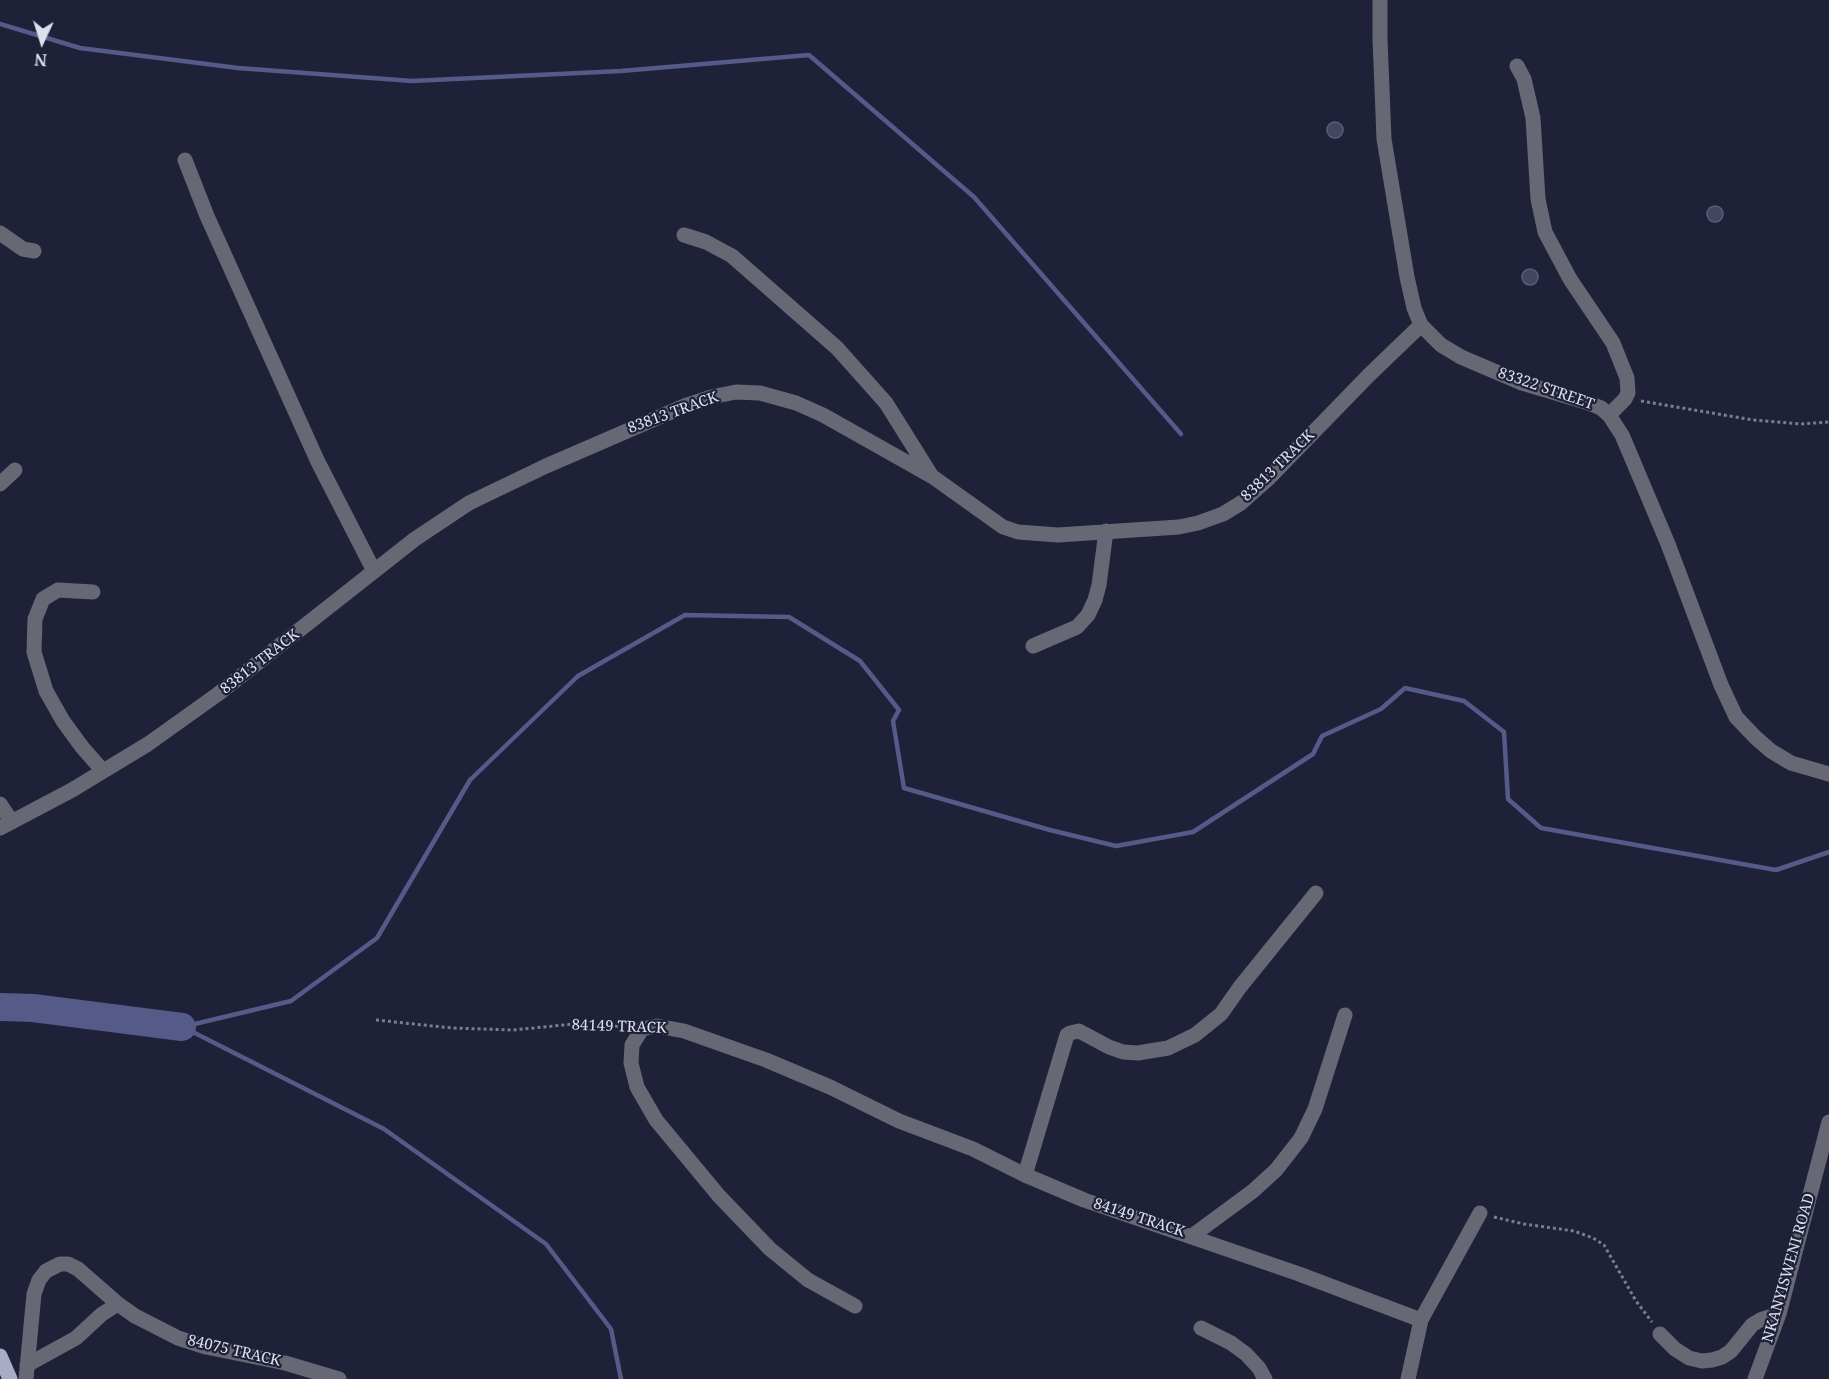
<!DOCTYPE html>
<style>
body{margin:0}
#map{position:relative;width:1829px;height:1379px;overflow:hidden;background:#1f2139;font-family:"Noto Serif",serif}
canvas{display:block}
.north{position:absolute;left:12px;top:12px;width:60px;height:60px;-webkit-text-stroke:4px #1f2139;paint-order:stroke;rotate:184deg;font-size:16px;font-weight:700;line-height:24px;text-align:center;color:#dde0ef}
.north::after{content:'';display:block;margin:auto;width:21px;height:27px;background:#dde0ef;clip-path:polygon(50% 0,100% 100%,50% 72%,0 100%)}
</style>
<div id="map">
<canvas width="1829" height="1379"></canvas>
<div class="north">N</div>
</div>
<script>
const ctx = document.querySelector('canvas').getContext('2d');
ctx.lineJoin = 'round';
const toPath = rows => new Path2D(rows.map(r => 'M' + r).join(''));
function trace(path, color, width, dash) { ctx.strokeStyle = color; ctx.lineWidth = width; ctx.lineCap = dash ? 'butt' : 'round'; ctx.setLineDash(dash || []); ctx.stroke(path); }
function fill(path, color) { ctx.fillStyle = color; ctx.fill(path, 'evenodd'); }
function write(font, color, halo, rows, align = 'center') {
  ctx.font = font + ' "Noto Serif",serif'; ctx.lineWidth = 4.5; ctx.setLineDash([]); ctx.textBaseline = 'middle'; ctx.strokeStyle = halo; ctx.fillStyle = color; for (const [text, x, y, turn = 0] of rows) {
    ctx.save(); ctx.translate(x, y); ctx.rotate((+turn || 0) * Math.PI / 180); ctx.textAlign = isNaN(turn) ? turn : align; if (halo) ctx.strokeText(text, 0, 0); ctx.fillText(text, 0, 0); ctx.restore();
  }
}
trace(toPath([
 [0,24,80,48,238,68,412,81,621,71,809,55,974,197,1181,434],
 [182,1027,291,1001,377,938,470,780,578,676,685,615,789,617,860,661,899,710,893,721,904,788,1050,830,1116,846,1193,832,1313,754,1322,736,1381,709,1405,688,1464,701,1504,732,1508,799,1541,828,1776,870,1829,852],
 [183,1027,384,1129,546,1244,611,1329,621,1379]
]), '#555a89', 4.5);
trace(toPath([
 [0,1007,33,1008,182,1027]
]), '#555a89', 28);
const building = toPath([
 '1327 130a8 8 0 1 1 16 0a8 8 0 1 1-16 0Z',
 '1707 214a8 8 0 1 1 16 0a8 8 0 1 1-16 0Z',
 '1522 277a8 8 0 1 1 16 0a8 8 0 1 1-16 0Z'
]);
fill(building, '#434660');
trace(building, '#5b5f7a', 1.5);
trace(toPath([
 [1641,401,1753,420,1800,424,1829,422],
 [376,1020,452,1028,513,1030,584,1023,625,1027],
 [1494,1217,1524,1224,1574,1231,1593,1238,1604,1245,1636,1301,1652,1322]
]), '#7b7d91', 3, [3, 3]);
trace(toPath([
 [1380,0,1380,39,1384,139,1407,277,1414,308,1421,325,1441,345,1461,357,1522,383,1586,402,1601,408,1609,415,1622,435,1668,544,1721,685,1736,717,1755,737,1771,751,1791,763,1829,774],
 [1517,66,1524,79,1533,118,1538,199,1545,232,1570,279,1613,343,1627,378,1628,393,1625,399,1609,415],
 [185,160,207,216,318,462,374,571],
 [0,233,23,249,34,251],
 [684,235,706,242,732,256,837,348,886,403,931,475],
 [0,484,15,470],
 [93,592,58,590,43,599,35,619,34,652,46,691,63,721,82,747,103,771],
 [1033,646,1077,627,1088,615,1095,600,1099,585,1106,531],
 [0,804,12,822],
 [0,828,72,790,148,744,218,694,415,539,469,503,546,466,687,405,711,397,736,392,760,393,796,403,823,415,910,464,933,477,1003,527,1018,532,1058,535,1179,527,1198,523,1223,514,1241,503,1268,479,1369,375,1421,325],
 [1025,1175,1067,1035,1070,1033,1079,1031,1109,1047,1123,1052,1138,1053,1168,1048,1195,1035,1221,1014,1240,987,1316,893],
 [1192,1236,1253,1191,1276,1170,1301,1138,1315,1109,1345,1015],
 [855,1306,808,1280,770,1249,719,1196,656,1120,637,1087,631,1063,632,1045,642,1029,657,1026,684,1031,766,1060,830,1087,899,1121,973,1149,1025,1175,1084,1200,1299,1274,1421,1320,1480,1213],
 [1201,1328,1231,1343,1246,1354,1259,1368,1265,1379],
 [1660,1334,1675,1349,1689,1358,1702,1361,1712,1360,1722,1357,1731,1351,1752,1325,1760,1320,1779,1314],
 [27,1365,76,1338,102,1314,118,1304],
 [26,1379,34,1294,39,1280,46,1271,60,1264,68,1264,78,1269,118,1304,135,1316,178,1338,206,1347,285,1363,339,1379],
 [1408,1379,1421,1320],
 [1755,1379,1779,1314,1829,1122]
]), '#666874', 15);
trace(toPath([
 [0,1356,10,1379]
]), '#a8acc5', 15);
write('15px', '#dde0ef', '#1f2139', [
 ["83322 STREET",1546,389,19],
 ["83813 TRACK",673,413,-20],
 ["83813 TRACK",1278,466,-44],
 ["83813 TRACK",260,662,-38],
 ["84149 TRACK",619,1027,2],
 ["84149 TRACK",1139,1218,18],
 ["NKANYISWENI ROAD",1789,1268,-74],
 ["84075 TRACK",234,1351,13]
]);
</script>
